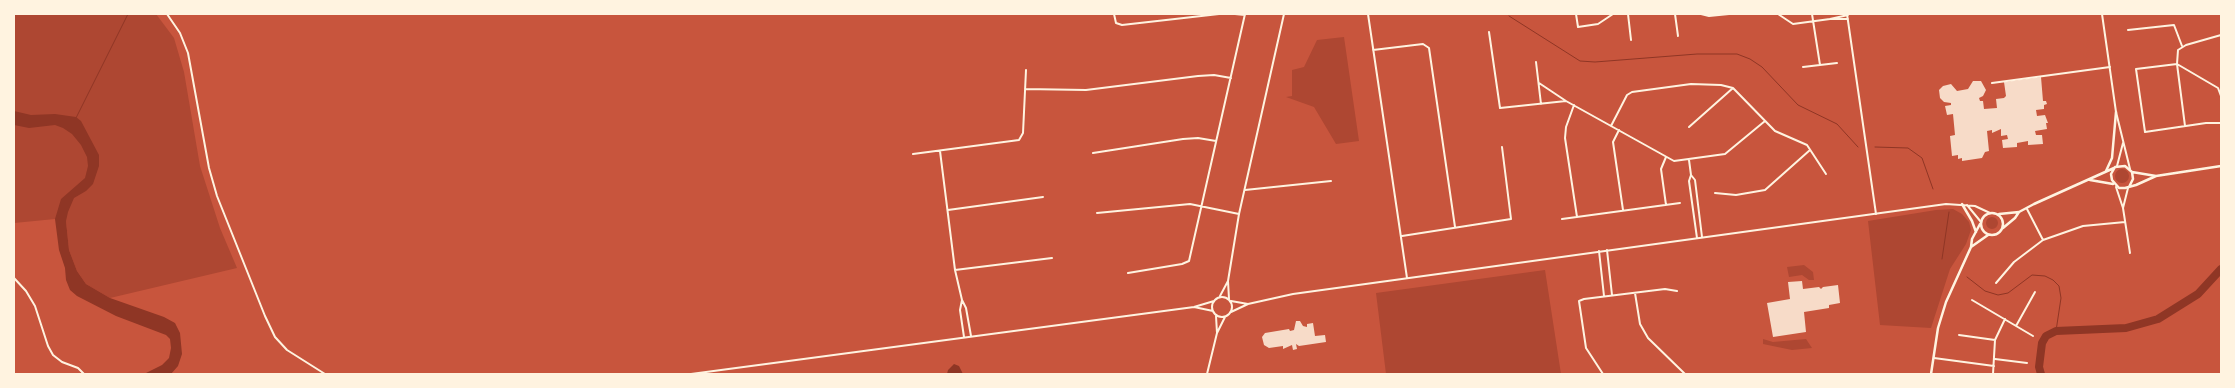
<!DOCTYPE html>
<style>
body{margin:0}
#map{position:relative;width:2235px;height:388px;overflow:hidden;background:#c8553d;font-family:"Fira Sans",sans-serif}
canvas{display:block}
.frame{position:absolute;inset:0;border:15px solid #fff3e0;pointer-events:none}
</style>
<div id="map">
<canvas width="2235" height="388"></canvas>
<div class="frame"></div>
</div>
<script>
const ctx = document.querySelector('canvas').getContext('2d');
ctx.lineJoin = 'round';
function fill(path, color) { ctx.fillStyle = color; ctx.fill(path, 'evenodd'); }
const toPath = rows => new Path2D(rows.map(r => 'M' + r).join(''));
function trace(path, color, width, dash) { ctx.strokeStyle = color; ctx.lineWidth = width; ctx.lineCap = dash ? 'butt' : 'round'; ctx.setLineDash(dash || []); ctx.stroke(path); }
fill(toPath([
 [14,14,156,14,174,38,184,72,200,166,220,228,237,268,110,298,86,284,77,271,69,250,66,221,55,219,14,223],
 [1344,37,1359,141,1336,144,1314,107,1286,97,1292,96,1292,70,1304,67,1317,40],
 '2115 176a7 7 0 1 1 14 0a7 7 0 1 1-14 0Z',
 [1953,209,1962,214,1969,222,1971,230,1966,244,1950,269,1931,328,1880,325,1868,221,1936,210],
 '1986 223a6 6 0 1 1 12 0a6 6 0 1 1-12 0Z',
 [1804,265,1813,272,1814,280,1809,280,1802,275,1789,277,1787,267],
 [1545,270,1561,374,1386,374,1376,293],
 [1763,339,1773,342,1806,339,1812,348,1792,350,1763,344]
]), '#ae4732');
fill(toPath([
 [14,111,31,115,55,114,76,117,81,121,99,155,99,166,93,184,86,191,74,198,68,212,66,221,69,250,77,271,86,284,110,298,164,317,175,323,180,333,182,354,178,366,171,374,144,374,162,365,169,358,171,348,170,339,166,335,116,316,77,296,70,290,66,280,65,268,59,250,55,219,61,199,85,178,88,166,87,157,81,145,72,134,63,128,55,125,29,128,14,125],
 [954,364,959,366,963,374,947,374,948,370]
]), '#8f3625');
trace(toPath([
 [1509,16,1580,61,1595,62,1697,54,1737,54,1750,59,1762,67,1798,105,1837,124,1858,147],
 [76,118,128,14],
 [1875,147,1908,148,1922,158,1933,189],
 [1942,259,1949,212],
 [1967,277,1985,291,1998,295,2008,293,2032,275,2045,276,2053,280,2059,286,2061,298,2056,331]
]), '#8f3625', 1);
trace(toPath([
 [2041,374,2039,367,2042,343,2046,336,2056,331,2126,328,2158,319,2198,294,2221,269]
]), '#8f3625', 8);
fill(toPath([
 [2041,77,2043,101,2046,101,2047,104,2044,105,2044,109,2036,110,2037,116,2045,115,2048,123,2046,123,2047,129,2035,131,2036,135,2042,135,2043,144,2028,145,2028,141,2017,143,2017,147,2003,148,2002,140,2008,139,2007,135,2001,136,2001,129,1992,133,1992,130,1987,131,1989,151,1985,152,1982,158,1962,161,1962,158,1958,159,1958,155,1952,156,1950,136,1955,135,1953,114,1947,115,1945,106,1951,105,1951,103,1944,102,1940,98,1939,90,1943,86,1951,84,1957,91,1968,89,1973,81,1981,81,1986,90,1983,96,1979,98,1980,101,1983,101,1984,109,1997,108,1996,99,2004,98,2006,96,2004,82],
 [1802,281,1803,289,1819,287,1821,289,1823,287,1838,285,1840,303,1829,305,1829,308,1804,312,1806,332,1773,337,1767,303,1790,299,1788,282],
 [1296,321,1300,321,1303,326,1307,327,1307,324,1313,323,1315,336,1325,335,1326,342,1299,346,1296,344,1297,349,1293,350,1292,345,1283,349,1283,346,1269,348,1264,345,1262,337,1265,333,1289,329,1290,331,1294,330]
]), '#f7dbc8');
trace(toPath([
 [1114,14,1116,23,1122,25,1219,14],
 [1235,14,1245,15],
 [1368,14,1407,278],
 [1576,14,1578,27,1598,24,1613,14],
 [1628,14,1631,40],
 [1675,14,1678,36],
 [1701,14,1709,16,1729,14],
 [1743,14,1764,14],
 [1778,14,1793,24,1830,19],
 [1812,14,1820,65],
 [1847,14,1876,214],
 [1848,15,1830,19,1848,19],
 [2128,30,2174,25,2182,46],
 [1489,32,1500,108,1566,101,1674,161,1725,154,1765,121],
 [1373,50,1423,44,1429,48,1455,227],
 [1536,62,1541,104],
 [1803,67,1837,63],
 [1539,83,1566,101],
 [1992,83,2110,67],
 [1025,89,1086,90,1198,76,1214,75,1231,78],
 [2221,96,2218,88,2177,64,2136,69,2145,132,2206,123,2221,123],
 [1574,105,1566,127,1565,138,1577,217],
 [1611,126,1627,95,1632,92,1691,84,1721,85,1733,88,1775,131,1807,145,1826,174],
 [2185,126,2177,64,2178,50,2186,45,2221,35],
 [1689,127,1733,88],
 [1619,130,1613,142,1623,210],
 [940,151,955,270,962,300,966,308,971,336],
 [1093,153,1183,139,1198,138,1216,141],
 [913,154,1019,140,1023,133,1026,70],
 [1666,157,1661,169,1666,205],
 [1689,160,1691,175],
 [2116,187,2123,208,2130,253],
 [1245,190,1331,181],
 [1715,193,1736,195,1765,190,1810,150],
 [2123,208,2128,188],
 [2027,209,2043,240],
 [948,210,1043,197],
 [1097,213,1190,204,1239,214],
 [1562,219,1680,203],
 [1402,236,1511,219,1502,147],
 [1697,238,1689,181,1691,175,1695,180,1702,237],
 [1607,250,1612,295],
 [1599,251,1604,296],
 [955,270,1052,258],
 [1128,273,1182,264,1189,261,1245,14],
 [14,278,26,291,35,306,48,346,53,355,62,362,78,368,84,374],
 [1996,283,2014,262,2043,240,2083,226,2125,222],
 [1635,293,1640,324,1648,338,1685,374],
 [962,300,960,310,964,337],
 [1972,300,2033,336],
 [2016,326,2035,292],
 [1959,335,1995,340],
 [1934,358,1994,366],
 [1995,359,2027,363],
 [1603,374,1586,348,1579,301,1584,299,1665,289,1677,291],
 [1993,374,1995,340,2005,319]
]), '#fff3e0', 2);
trace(toPath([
 [167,14,180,33,188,53,209,168,217,196,265,316,275,337,287,350,325,374],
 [2102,14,2116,112,2130,169],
 [2117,166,2123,143],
 [1967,205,1981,222],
 [1220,296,1228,281],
 '1212 307a10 10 0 1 1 20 0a10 10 0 1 1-20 0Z',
 [1229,299,1228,281,1239,214,1284,14],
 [1231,301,1248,304],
 [1194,307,1213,311],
 [1231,312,1248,304,1293,294,1946,204,1975,206,1990,213],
 [1216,316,1217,333],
 [691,374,1194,307,1214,301],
 [1207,374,1217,333,1225,317]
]), '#fff3e0', 2);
trace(toPath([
 [2106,171,2112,158,2116,112],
 [2132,172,2156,176,2221,166],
 [2090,180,2113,184],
 [2129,187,2133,179,2132,172,2125,166,2115,167,2111,174,2112,180,2119,188,2125,188,2136,185,2156,176],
 [1962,204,1972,221,1976,232],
 '1981 224a11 11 0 1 1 22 0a11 11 0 1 1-22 0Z',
 [1999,214,2019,212],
 [2003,228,2015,218,2019,212,2034,204,2114,168],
 [1971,247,1988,235],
 [1931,374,1938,328,1946,302,1971,247,1972,239,1980,224]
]), '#fff3e0', 2.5);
</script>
